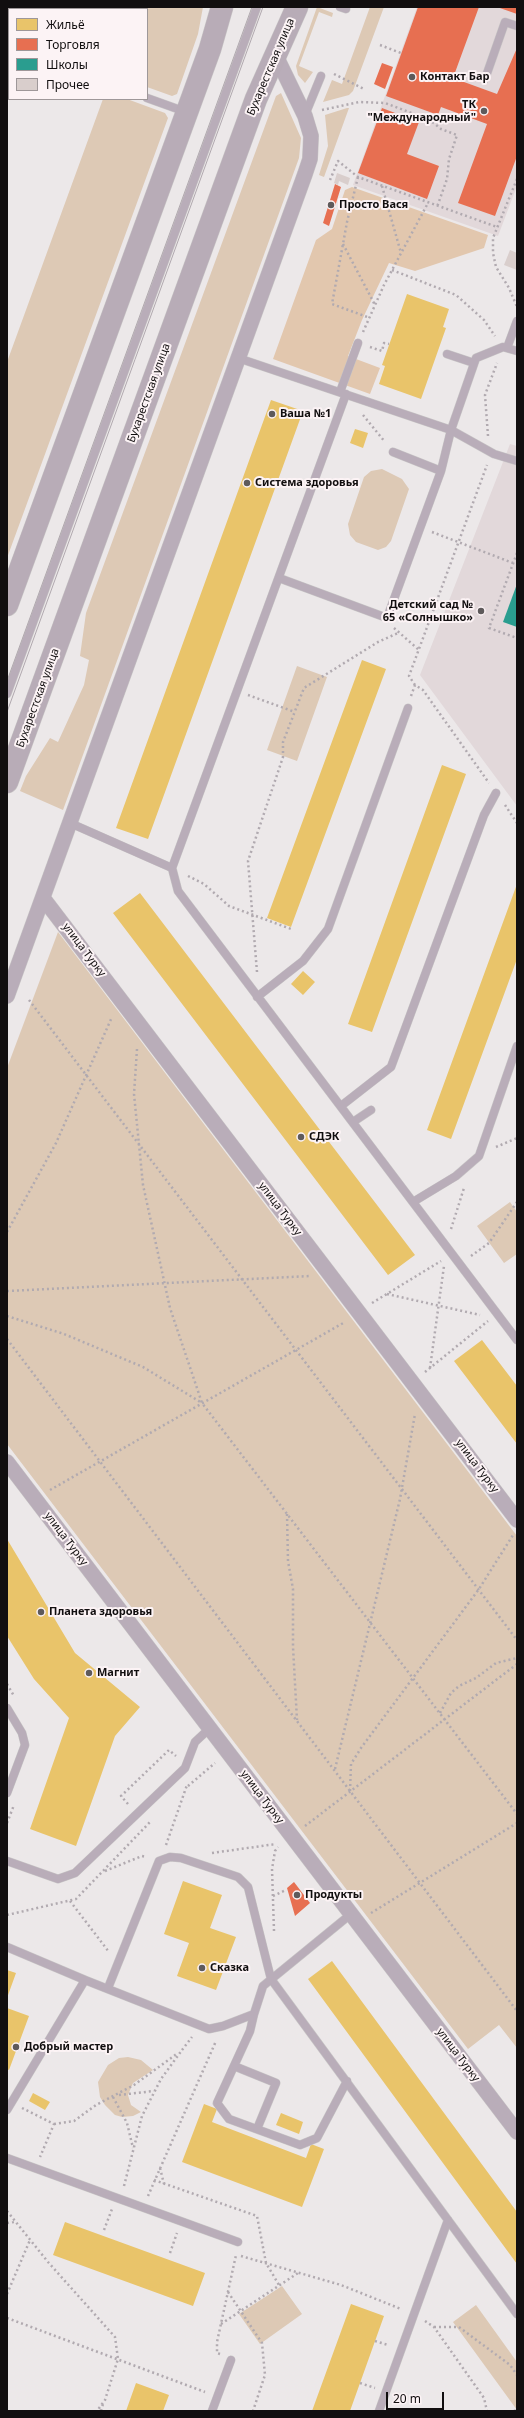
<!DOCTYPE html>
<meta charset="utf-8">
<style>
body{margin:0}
#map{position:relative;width:524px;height:2418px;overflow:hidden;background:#ece8e9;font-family:"Noto Sans",sans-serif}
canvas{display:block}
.frame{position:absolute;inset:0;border:8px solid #110e0f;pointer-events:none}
.legend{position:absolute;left:8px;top:8px;width:140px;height:92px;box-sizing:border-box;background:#fcf3f5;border:1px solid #9e9799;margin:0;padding:5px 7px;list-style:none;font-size:12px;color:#110e0f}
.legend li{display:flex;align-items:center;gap:8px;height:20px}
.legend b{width:20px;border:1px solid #9e9799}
.scale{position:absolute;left:386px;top:2392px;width:58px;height:18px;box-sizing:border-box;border:2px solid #110e0f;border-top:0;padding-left:5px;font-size:12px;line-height:14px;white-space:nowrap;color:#110e0f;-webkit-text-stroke:3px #fcf3f5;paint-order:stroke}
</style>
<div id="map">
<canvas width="524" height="2418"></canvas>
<div class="frame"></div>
<ul class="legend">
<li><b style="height:11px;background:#e9c46a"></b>Жильё</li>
<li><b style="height:11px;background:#e76f51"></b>Торговля</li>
<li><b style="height:11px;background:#2a9d8f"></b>Школы</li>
<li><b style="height:11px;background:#d9cecc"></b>Прочее</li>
</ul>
<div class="scale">20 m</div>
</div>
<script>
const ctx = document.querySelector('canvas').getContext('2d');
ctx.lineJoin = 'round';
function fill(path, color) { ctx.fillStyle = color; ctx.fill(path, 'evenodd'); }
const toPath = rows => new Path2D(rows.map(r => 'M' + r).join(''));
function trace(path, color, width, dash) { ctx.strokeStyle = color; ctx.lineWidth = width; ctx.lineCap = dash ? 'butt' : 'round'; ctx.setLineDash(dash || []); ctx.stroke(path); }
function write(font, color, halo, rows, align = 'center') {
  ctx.font = font + ' "Noto Sans",sans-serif'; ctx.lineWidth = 4; ctx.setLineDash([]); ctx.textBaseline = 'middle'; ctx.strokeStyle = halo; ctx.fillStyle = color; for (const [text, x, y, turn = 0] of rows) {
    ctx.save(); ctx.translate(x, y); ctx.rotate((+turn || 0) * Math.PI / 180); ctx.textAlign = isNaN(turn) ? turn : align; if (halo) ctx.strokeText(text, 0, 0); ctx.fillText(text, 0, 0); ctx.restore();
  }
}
fill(toPath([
 [417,7,517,7,517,186,498,236,353,185],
 [510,444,517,446,517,806,420,675]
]), '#e2d8da');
fill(toPath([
 [138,7,203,7,198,34,177,94,172,96,147,87,147,9,138,9],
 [317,7,333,13,332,17,319,12,299,66,313,72,305,83,298,75,296,66],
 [370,7,384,7,353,91,349,95,323,102,332,80,342,84],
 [281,93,301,138,299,158,63,810,20,791,26,776,50,738,58,742,84,685,89,660,80,656,86,613,276,96],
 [103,99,127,99,165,113,168,118,7,558,7,362],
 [347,108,349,108,324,177,319,175,328,146,325,115],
 [382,469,402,479,409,489,391,541,386,547,378,550,356,542,350,535,348,524,364,477,371,471],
 [297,666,327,677,297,761,267,750],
 [58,932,517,1536,517,2048,499,2025,468,2049,7,1444,7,1068],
 [510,1202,517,1212,517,1254,504,1263,477,1226],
 [128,2057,141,2060,153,2070,133,2083,128,2095,131,2105,141,2112,133,2116,122,2117,115,2115,105,2105,100,2097,98,2082,108,2065,119,2058],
 [282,2286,302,2314,260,2344,239,2314],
 [476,2305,517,2362,517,2410,453,2322]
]), '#ddc9b5');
fill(toPath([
 [352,187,488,235,484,248,415,271,389,263,362,320,348,356,380,368,370,394,273,359,316,240,332,229,345,190]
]), '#e2c7ae');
fill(toPath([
 [407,294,449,309,443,327,446,328,421,399,379,384,385,366,382,365],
 [271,400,303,411,148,839,116,828],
 [355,429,368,433,363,448,350,443],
 [362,660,386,669,291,927,267,918],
 [442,765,466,774,372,1032,348,1024],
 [517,884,517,959,451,1139,427,1130],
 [140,893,415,1255,388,1275,113,913],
 [303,971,315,982,303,995,291,984],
 [482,1340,517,1386,517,1444,454,1361],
 [7,1539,75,1653,140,1707,115,1736,76,1846,30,1829,69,1718,34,1679,7,1636],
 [183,1881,222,1895,210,1928,236,1937,216,1990,177,1976,189,1943,164,1934],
 [332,1961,517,2212,517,2264,308,1979],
 [7,1970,16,1973,7,1998],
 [7,2008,29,2016,9,2070,7,2069],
 [33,2093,50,2102,45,2110,29,2101],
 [204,2104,217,2109,212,2122,306,2158,311,2144,324,2149,302,2207,182,2162],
 [281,2113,303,2122,299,2134,276,2125],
 [65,2222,205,2273,193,2306,53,2255],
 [351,2304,384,2316,350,2411,312,2411],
 [136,2383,169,2395,163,2411,126,2411]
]), '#e9c46a');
fill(toPath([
 [7,7,103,7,102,9,9,9,9,46,7,46],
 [418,7,479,7,453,78,497,94,517,48,517,156,495,216,458,203,487,124,441,107,438,115,386,96],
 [497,7,517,7,517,14],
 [382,63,393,67,385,89,374,84],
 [382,108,419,122,407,154,439,166,427,199,358,173],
 [335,184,341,187,329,226,323,223],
 [294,1882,310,1903,295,1916,287,1888]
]), '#e76f51');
fill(toPath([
 [517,584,517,627,503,622]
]), '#2a9d8f');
fill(toPath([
 [337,173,350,178,348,185,339,181,338,185,334,183],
 [510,250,517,253,517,270,504,265]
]), '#d9cecc');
const lane = toPath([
 [340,7,346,9],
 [7,47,9,48],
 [485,79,505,22,517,26],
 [147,98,186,112],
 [305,115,321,76],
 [507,348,517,321],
 [447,354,474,363],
 [238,358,451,430,494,454,517,461],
 [340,392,358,343],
 [346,394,172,868,178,891,517,1340],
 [441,471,451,430,476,358,503,347,517,351],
 [279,578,387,618,441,471,393,452],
 [7,694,257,7],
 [70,823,172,868],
 [257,997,303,961,328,929,408,708],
 [341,1106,391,1067,484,815,496,793],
 [353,1122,371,1110],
 [413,1202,456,1176,479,1156,517,1046],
 [7,1708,22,1733,25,1745,7,1793],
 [7,1861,58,1879,75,1873,185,1768,195,1742,210,1728],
 [7,1947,85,1980,7,2110],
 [85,1980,209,2029,223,2026,254,2014,263,1986,351,1914],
 [108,1988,159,1861,170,1857,181,1858,238,1877,248,1887,271,1979,517,2314],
 [254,2014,250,2031,217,2103,229,2119,300,2145,317,2138,347,2081],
 [234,2066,276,2083,257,2129],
 [7,2158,238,2242],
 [212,2411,231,2360],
 [379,2411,448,2220]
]);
const street = toPath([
 [43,898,517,1520],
 [7,996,305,174,310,159,311,136,305,116,275,54],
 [7,1462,517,2132]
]);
const secondary = toPath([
 [7,605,210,49,222,7],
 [7,782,256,99,297,7]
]);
trace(lane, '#c8c6c6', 9);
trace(street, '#c8c6c6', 16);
trace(secondary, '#c8c6c6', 23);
trace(toPath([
 [380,45,401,53],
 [334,74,364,89],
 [322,110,359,102,385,103,430,120,441,129,457,135,449,159,447,179,437,207],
 [358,177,347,222,332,304,370,318],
 [517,179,493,238,493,253,496,267,509,288,517,307],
 [330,180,338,161,358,177,497,227],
 [382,186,401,253],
 [343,244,375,305],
 [392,270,456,295,484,320,495,336],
 [363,332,384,285,428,203],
 [370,347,382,351,384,343,389,344],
 [363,415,385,442],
 [488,436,485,395,497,363],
 [432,532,513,563],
 [517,553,489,628,517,638],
 [394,628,419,650],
 [415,685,409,676,487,465],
 [248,695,295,712],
 [411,696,415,685,423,690,489,783],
 [505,805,517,823],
 [188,876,204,884,229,906,291,929],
 [257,972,248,861,283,757,283,742,304,688,378,642,398,633],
 [29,1000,517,1640],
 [137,1049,134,1094,143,1185,170,1308,202,1403,517,1814],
 [496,1147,517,1138],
 [451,1229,464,1188],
 [7,1232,56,1143,112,1017],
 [471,1256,489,1243,517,1202],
 [7,1291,310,1276],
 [387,1294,480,1315],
 [372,1303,441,1261],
 [7,1316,64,1334,143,1367,202,1403],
 [7,1339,517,2011],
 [430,1368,444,1266],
 [425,1372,488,1321],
 [50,1490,345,1322],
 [287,1514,288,1561,293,1589,293,1647,297,1720],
 [7,1684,14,1696],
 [440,1713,451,1693,459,1686,476,1678,496,1663,517,1658],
 [335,1769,400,1499,415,1414],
 [188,1786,215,1763],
 [350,1791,351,1764,361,1748,479,1589,513,1535],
 [128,1804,121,1796,169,1750,176,1756],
 [7,1823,14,1805],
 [305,1826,517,1664],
 [166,1845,187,1785],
 [212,1853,276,1844],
 [105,1871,142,1856,147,1857],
 [273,1896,286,1890],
 [70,1901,109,1952],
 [371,1913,517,1823],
 [7,1915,76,1899,151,1821],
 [274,1931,272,1869,275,1851,278,1847],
 [182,2050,192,2037],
 [119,2095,154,2091],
 [113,2097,127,2123,133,2148],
 [22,2108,54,2124,40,2157],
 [54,2124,74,2121,96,2105,134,2085,178,2053],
 [160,2168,164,2184],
 [154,2180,257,2216,266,2263,279,2285],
 [124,2186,142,2116,161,2079,182,2050],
 [148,2196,216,2041],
 [7,2211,48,2262,115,2337,118,2359,105,2400,97,2411],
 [7,2223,15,2222],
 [104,2230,112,2209],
 [170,2253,177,2233],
 [241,2256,341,2285,401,2309],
 [228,2292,262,2343,265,2375,253,2411],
 [7,2294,30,2240],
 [7,2318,205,2392],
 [425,2321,434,2327,484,2398,487,2411],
 [221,2324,298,2273],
 [434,2327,459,2327,510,2365,517,2375],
 [375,2341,388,2345],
 [220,2354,217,2353,217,2342,236,2255],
 [360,2383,375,2388],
 [101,2411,103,2404],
 [514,2411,517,2410]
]), '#b1aab0', 2.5, [2, 3]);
trace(lane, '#b9adb9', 8);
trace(street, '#b9adb9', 15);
trace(secondary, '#b8acb7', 22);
trace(toPath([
 [7,681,252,7],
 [7,712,263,7]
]), '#b0a8ae', 1);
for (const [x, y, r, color] of [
 [412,77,4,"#5e5a5b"],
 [484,111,4,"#5e5a5b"],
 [331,205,4,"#5e5a5b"],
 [272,414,4,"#5e5a5b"],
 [247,483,4,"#5e5a5b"],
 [481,611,4,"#5e5a5b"],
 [301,1137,4,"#5e5a5b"],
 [41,1612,4,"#5e5a5b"],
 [89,1673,4,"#5e5a5b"],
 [297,1895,4,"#5e5a5b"],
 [202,1968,4,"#5e5a5b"],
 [16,2047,4,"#5e5a5b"]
]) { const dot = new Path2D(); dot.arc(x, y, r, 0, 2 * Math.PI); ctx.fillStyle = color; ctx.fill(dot); trace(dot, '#fcf3f5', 1.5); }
write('11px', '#110e0f', '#fcf3f5', [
 ["Бухарестская улица",271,67,-67],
 ["Бухарестская улица",149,393,-70],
 ["Бухарестская улица",38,698,-70],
 ["улица Турку",84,950,53],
 ["улица Турку",280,1209,53],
 ["улица Турку",477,1466,53],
 ["улица Турку",66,1539,53],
 ["улица Турку",262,1797,53],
 ["улица Турку",458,2055,53]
]);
write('bold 11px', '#110e0f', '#fcf3f5', [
 ["Контакт Бар",420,77],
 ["ТК",476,105,"right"],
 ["\"Международный\"",476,118,"right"],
 ["Просто Вася",339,205],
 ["Ваша №1",280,414],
 ["Система здоровья",255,483],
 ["Детский сад №",473,605,"right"],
 ["65 «Солнышко»",473,618,"right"],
 ["СДЭК",309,1137],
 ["Планета здоровья",49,1612],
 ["Магнит",97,1673],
 ["Продукты",305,1895],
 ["Сказка",210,1968],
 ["Добрый мастер",24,2047]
], 'left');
</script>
